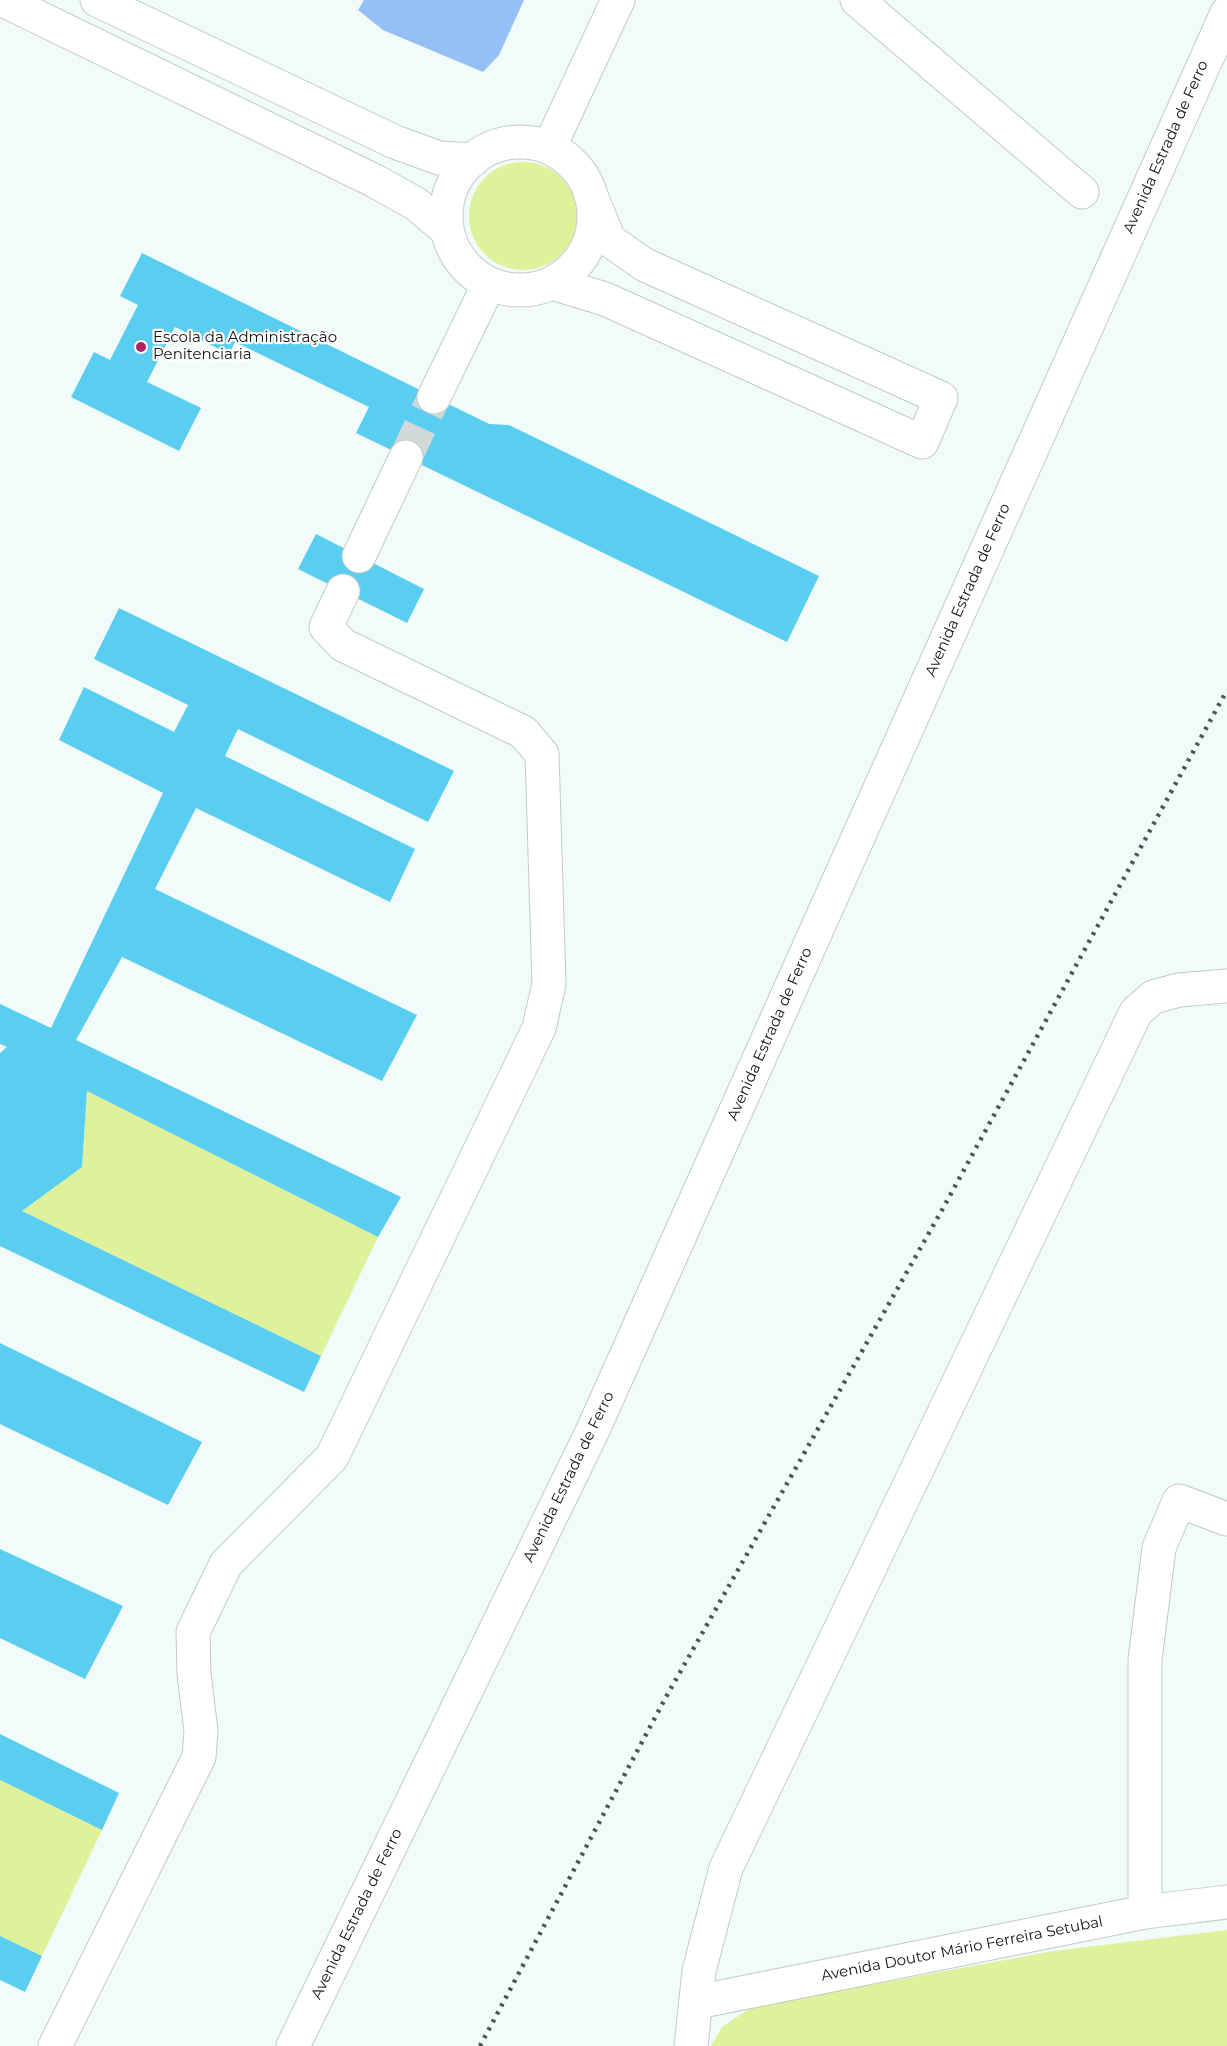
<!DOCTYPE html>
<meta charset="utf-8">
<style>
body{margin:0}
canvas{display:block;background:#f1fbfa}
</style>
<canvas width="1227" height="2046"></canvas>
<script>
const ctx = document.querySelector('canvas').getContext('2d');
ctx.lineJoin = 'round';
function fill(path, color) { ctx.fillStyle = color; ctx.fill(path, 'evenodd'); }
const toPath = rows => new Path2D(rows.map(r => 'M' + r).join(''));
function trace(path, color, width, dash) { ctx.strokeStyle = color; ctx.lineWidth = width; ctx.lineCap = dash ? 'butt' : 'round'; ctx.setLineDash(dash || []); ctx.stroke(path); }
function write(font, color, halo, rows, align = 'center') {
  ctx.font = font + ' Montserrat,sans-serif'; ctx.lineWidth = 4.5; ctx.setLineDash([]); ctx.textBaseline = 'middle'; ctx.strokeStyle = halo; ctx.fillStyle = color; for (const [text, x, y, turn = 0] of rows) {
    ctx.save(); ctx.translate(x, y); ctx.rotate((+turn || 0) * Math.PI / 180); ctx.textAlign = isNaN(turn) ? turn : align; if (halo) ctx.strokeText(text, 0, 0); ctx.fillText(text, 0, 0); ctx.restore();
  }
}
fill(toPath([
 '469 216a54 54 0 1 1 108 0a54 54 0 1 1-108 0Z',
 [87,1091,378,1237,321,1356,22,1211,82,1167],
 [0,1780,102,1830,42,1956,0,1936],
 [1227,1930,1227,2046,711,2046,722,2027,752,2007,1053,1951]
]), '#e0f19b');
fill(toPath([
 [364,0,524,0,499,55,483,72,383,30,358,10]
]), '#94c0f7');
fill(toPath([
 [142,253,489,424,509,425,819,576,787,642,356,433,369,407,235,342,229,354,175,327,147,382,201,408,179,451,71,397,94,352,110,360,138,305,120,296],
 [316,534,424,589,407,623,298,569],
 [119,608,454,771,428,822,238,729,225,756,415,849,390,902,196,808,155,889,417,1015,382,1081,122,957,76,1040,401,1197,378,1237,87,1091,82,1167,22,1211,321,1356,304,1392,0,1246,0,1053,7,1047,0,1044,0,1004,51,1028,163,793,59,740,84,687,174,732,188,705,94,659],
 [0,1343,202,1442,168,1505,0,1424],
 [0,1549,123,1606,85,1679,0,1638],
 [0,1734,119,1793,102,1830,0,1780],
 [0,1936,42,1956,25,1992,0,1980]
]), '#59cef0');
trace(toPath([
 [406,457,434,397]
]), '#d0d8d8', 33, [33, 16]);
const minor = toPath([
 [3,0,375,181,416,204,447,230],
 [97,0,395,142,439,158,473,160],
 [857,0,1082,192],
 '446 216a74 74 0 1 1 148 0a74 74 0 1 1-148 0Z',
 [549,148,618,0],
 [552,283,605,299,922,442,941,398,645,265,609,240,590,193],
 [434,397,489,284],
 [359,556,406,457],
 [1145,1912,1145,1660,1159,1548,1179,1501,1227,1519],
 [697,2002,1145,1912,1227,1902],
 [55,2046,199,1757,201,1731,194,1674,193,1632,226,1564,332,1457,539,1028,549,984,542,754,523,732,343,645,326,627,343,591],
 [293,2046,592,1432,1227,13],
 [691,2046,699,1971,726,1868,1136,1012,1153,997,1179,990,1227,986]
]);
trace(minor, '#c2cbca', 35);
trace(minor, '#fff', 33);
trace(toPath([
 [480,2046,666,1697,942,1210,1227,690]
]), '#4f5454', 4.5, [3, 6]);
for (const [x, y, r, color] of [
 [141,347,6,"#ad2365"]
]) { const dot = new Path2D(); dot.arc(x, y, r, 0, 2 * Math.PI); ctx.fillStyle = color; ctx.fill(dot); trace(dot, '#fff', 2); }
write('15px', '#121515', '#fff', [
 ["Avenida Estrada de Ferro",1166,147,-66],
 ["Avenida Estrada de Ferro",968,590,-66],
 ["Avenida Estrada de Ferro",770,1034,-66],
 ["Avenida Estrada de Ferro",569,1477,-64],
 ["Avenida Estrada de Ferro",357,1914,-64],
 ["Avenida Doutor Mário Ferreira Setubal",962,1949,-11]
]);
write('15px', '#121515', '#fff', [
 ["Escola da Administração",153,338],
 ["Penitenciaria",153,355]
], 'left');
</script>
